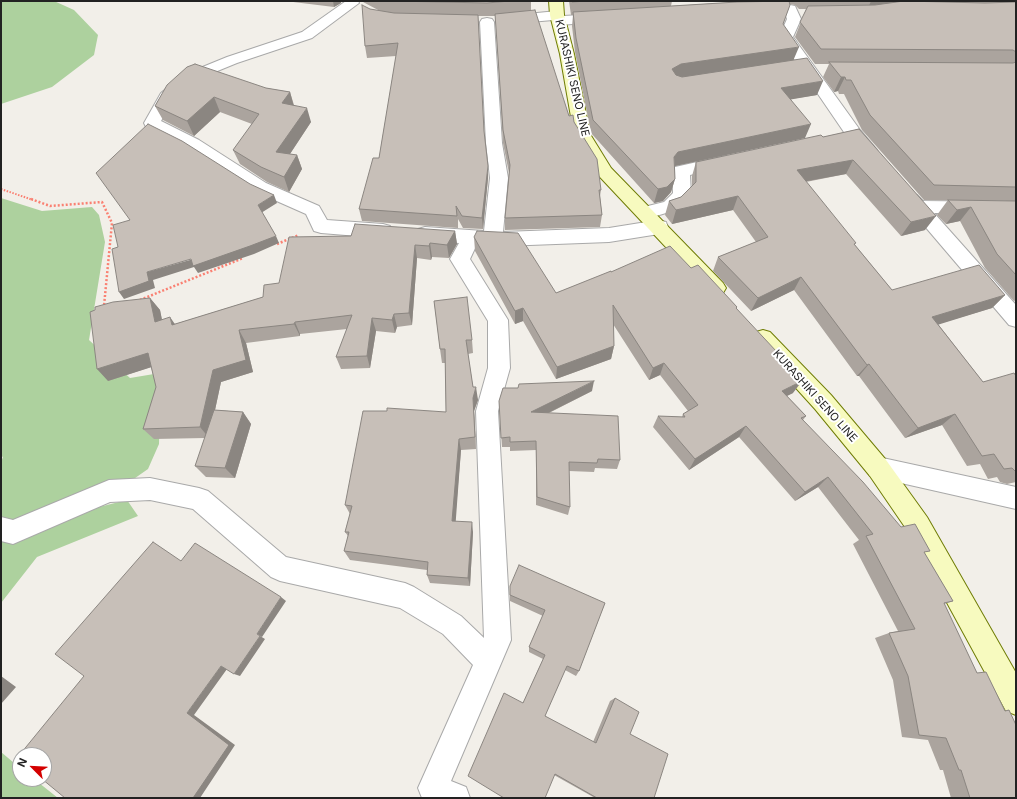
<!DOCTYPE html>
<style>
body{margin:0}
#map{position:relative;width:1017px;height:799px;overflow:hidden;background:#f2efe9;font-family:Inter,sans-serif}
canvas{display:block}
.frame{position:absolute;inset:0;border:2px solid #222;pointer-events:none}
.north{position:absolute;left:12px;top:747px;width:40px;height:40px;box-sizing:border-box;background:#fff;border:1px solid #a7a7a7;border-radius:50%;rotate:294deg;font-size:11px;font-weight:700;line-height:16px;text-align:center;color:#222}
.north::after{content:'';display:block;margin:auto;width:14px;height:18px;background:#d40000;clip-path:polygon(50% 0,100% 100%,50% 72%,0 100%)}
</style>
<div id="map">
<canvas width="1017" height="799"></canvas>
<div class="frame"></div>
<div class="north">N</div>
</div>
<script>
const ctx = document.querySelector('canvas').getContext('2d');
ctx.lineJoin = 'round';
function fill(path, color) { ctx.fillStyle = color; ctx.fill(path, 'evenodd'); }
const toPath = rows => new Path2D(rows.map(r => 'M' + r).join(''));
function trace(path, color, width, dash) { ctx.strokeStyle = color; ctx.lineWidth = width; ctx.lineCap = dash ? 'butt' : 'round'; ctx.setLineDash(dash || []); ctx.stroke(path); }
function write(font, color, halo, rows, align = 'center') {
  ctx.font = font + ' Inter,sans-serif'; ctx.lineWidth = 4; ctx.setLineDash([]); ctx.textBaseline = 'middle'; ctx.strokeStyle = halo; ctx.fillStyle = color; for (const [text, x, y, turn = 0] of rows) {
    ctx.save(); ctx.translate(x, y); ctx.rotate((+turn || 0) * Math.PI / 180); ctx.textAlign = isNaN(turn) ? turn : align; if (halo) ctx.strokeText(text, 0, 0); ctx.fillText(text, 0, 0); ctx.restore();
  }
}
fill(toPath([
 [1,1,54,1,74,10,98,35,94,55,52,87,1,104],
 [1,198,42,211,92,207,99,215,105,242,89,340,130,378,154,374,160,399,159,444,148,469,128,483,11,522,1,518,1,462,3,457,1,456],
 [127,500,138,516,37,557,1,603,1,539,75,513],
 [1,752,20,768,20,779,34,779,58,798,1,798]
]), '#add19e');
const street = toPath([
 [346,1,358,1,359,3,312,38,237,63,193,81,173,99,161,121,199,140,266,183,319,206,327,220,383,224,390,226,392,231,390,236,383,238,321,233,314,231,306,214,254,191,187,148,146,127,144,123,161,93,183,75,227,57,302,32,346,1],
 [790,5,795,6,801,19,793,37,860,130,877,150,879,154,877,158,871,160,865,158,848,138,779,37,787,19,785,13,759,14,754,13,752,10,754,7,759,6,790,5],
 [557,11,562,12,564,15,563,16,601,14,606,15,608,18,606,21,601,22,559,25,554,24,552,21,553,20,507,24,502,23,500,20,502,17,507,16,557,11],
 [487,18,492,19,494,22,502,143,508,178,503,232,609,228,659,220,666,222,668,227,666,232,659,234,609,242,503,246,477,244,470,259,508,320,510,368,498,411,511,640,451,781,466,787,470,798,422,798,418,788,473,665,443,634,400,608,280,581,271,577,193,509,150,500,110,502,13,544,1,541,1,517,13,520,109,480,150,478,199,488,208,491,286,557,405,583,414,587,461,616,484,638,476,411,488,368,488,321,450,259,459,243,425,241,418,239,416,234,418,229,425,227,484,231,490,178,486,143,480,22,482,19,487,18],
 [724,156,730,158,733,162,730,166,690,175,691,195,676,210,646,219,640,218,637,213,640,208,664,202,673,193,672,171,675,167,724,156],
 [911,193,917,195,923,201,1016,202,1016,214,934,213,1016,305,1016,327,1009,325,905,203,902,199,905,195,911,193],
 [878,457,1016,487,1016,509,870,476,866,468,870,460,878,457]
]);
const secondary = toPath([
 [549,1,563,1,564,15,574,54,590,134,611,168,723,283,726,288,723,293,716,296,709,293,599,176,574,134,560,54,550,15,549,1],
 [763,330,770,332,831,395,886,460,927,517,1016,673,1016,715,1006,711,909,533,870,476,815,409,756,344,753,338,756,332,763,330]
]);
trace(street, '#a9a9a9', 2);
trace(secondary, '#707d05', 2);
trace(toPath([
 [1,189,33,200]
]), '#fa8072', 2, [1.5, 1.5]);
trace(toPath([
 [31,199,50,206,102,202,112,223,104,306],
 [277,244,299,235],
 [140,300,243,258]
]), '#fa8072', 2.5, [2, 2]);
fill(street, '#fff');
fill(secondary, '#f7fabf');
fill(toPath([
 [285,1,341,1,341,3,334,7],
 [363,1,531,1,531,11,569,116,574,122,601,190,600,196,602,215,600,227,505,230,505,218,509,173,503,143,496,27,495,16,478,16,484,131,488,178,483,229,463,228,458,219,458,228,362,221,359,209,379,158,396,56,367,58,365,46,370,9,380,11,363,2],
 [569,1,672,1,671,6,736,2,735,1,1016,1,1016,201,924,200,862,130,844,94,839,94,838,91,834,92,823,77,829,64,815,64,795,37,806,9,799,9,795,5,790,4,783,25,794,60,817,95,791,99,805,138,675,166,675,179,671,192,663,201,654,203,591,133,575,52,572,26,573,15,571,15],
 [266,88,290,92,294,105,311,122,290,154,297,155,302,169,289,192,267,182,240,164,233,150,252,124,220,112,194,136,163,120,155,106],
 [859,129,925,230,901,236,846,174,806,182,855,245,892,290,1005,295,992,308,938,324,983,382,1016,376,1016,482,1007,484,1000,482,997,477,988,479,980,464,967,466,942,425,905,438,859,376,857,376,794,290,751,311,713,271,718,257,756,242,733,210,672,224,665,215,669,201,681,197,692,187,692,176,696,162,823,137],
 [948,200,1016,201,1016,300,1014,301,985,268,960,221,946,224,937,215],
 [455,231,457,244,449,258,432,257,431,260,417,258,412,325,397,327,395,333,376,331,370,368,341,369,336,357,347,329,300,334,300,336,246,343,253,372,221,382,215,410,243,412,251,424,235,478,206,477,195,466,205,438,154,439,143,429,156,387,151,367,108,381,150,298,160,310,162,320,175,324,263,297,279,283,351,236],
 [474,237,556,293,611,272,691,268,737,307,736,309,793,393,787,396,806,416,803,420,925,554,953,601,944,604,977,673,1005,711,1009,710,1016,798,951,798,943,770,940,770,928,740,902,737,893,680,875,638,889,633,898,631,853,544,859,540,818,487,795,501,739,437,689,470,653,427,658,416,682,417,683,414,688,411,660,375,649,380,613,324,614,346,611,359,556,379,523,321,515,324,475,251],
 [434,301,472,340,473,353,468,354,473,387,478,400,474,411,476,449,461,450,455,521,473,532,470,586,430,583,427,575,427,570,350,560,344,551,348,536,345,532,350,514,345,505,446,412,445,363,442,363,440,349],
 [592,391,549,413,620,460,617,469,595,468,594,472,569,471,570,507,568,515,536,505,536,450,510,451,510,447,502,447,499,401],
 [510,586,605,603,579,671,576,676,565,670,545,716,593,742,610,701,615,698,630,734,654,798,595,798,554,775,523,703,543,659,529,652,529,647,543,616,510,601]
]), '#aba49e');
fill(toPath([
 [333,1,341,1,341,3,334,7],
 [871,1,899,1,897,4,868,8],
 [799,47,793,61,669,83,672,69,681,64],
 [841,77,845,77,838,91,834,92],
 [823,81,817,95,776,102,781,88],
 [290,92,294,107,282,103],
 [214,97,220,112,194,136,187,121],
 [307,108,311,122,282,166,276,152],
 [811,124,805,138,675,166,674,157,678,152],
 [297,155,302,169,289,192,284,177],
 [853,160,846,174,791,184,797,170],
 [488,166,488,178,483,229,482,218],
 [675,179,671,192,663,201,654,203,658,189],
 [274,195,277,203,261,213,258,205],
 [738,196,733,210,672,224,676,210],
 [971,207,960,221,946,224,957,210],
 [936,216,925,230,901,236,911,222],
 [455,231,457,244,449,258,447,245],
 [276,236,279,243,254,254,198,273,194,267,153,280,155,288,124,299,119,292,147,272],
 [430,243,432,257,431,260,429,246],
 [415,245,417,258,412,325,409,313],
 [801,277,794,290,751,311,758,298],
 [1005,295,992,308,921,330,932,317],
 [150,298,160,310,165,335,155,322],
 [523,308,523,321,515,324,515,311],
 [394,314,397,327,395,333,392,320],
 [170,317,179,330,172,325],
 [372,318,376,331,370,368,367,356],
 [295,322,300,334,300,336,294,324],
 [239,330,246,343,253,372,221,382,209,438,200,427,213,370],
 [614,346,611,359,556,379,557,367],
 [148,353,158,365,108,381,97,369],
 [664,363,660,375,649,380,653,368],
 [869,364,859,376,857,376,867,365],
 [594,381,592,391,530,422,531,412],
 [802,381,793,393,774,402,782,391],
 [476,387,478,400,474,411,476,449,475,437,473,398],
 [243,412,251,424,235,478,225,468],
 [955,414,942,425,905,438,918,428],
 [746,426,739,437,689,470,695,459],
 [459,439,461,450,455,531,452,521],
 [828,477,818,487,795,501,805,492],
 [472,522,473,532,470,586,468,578],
 [281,597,286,601,262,637,257,634],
 [260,636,265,639,240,676,234,674],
 [221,666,227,669,194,715,235,745,200,798,193,798,187,713],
 [1,676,16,687,1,704]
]), '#8b8681');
const building = toPath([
 [393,1,510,1,487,3,393,1],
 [572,1,587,1,572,2,572,1],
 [789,1,790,5,783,24,799,47,681,64,672,69,676,75,682,77,807,58,823,81,781,88,811,124,678,152,674,157,675,179,667,187,658,189,593,120,576,38,573,12,737,2,789,1],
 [904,1,985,3,1016,2,1016,52,1013,50,821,49,800,22,808,6,875,5,904,1],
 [362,5,370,9,394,13,478,15,484,131,488,166,482,218,462,216,456,206,457,216,359,209,373,158,379,158,398,43,365,46,362,5],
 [535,10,569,116,573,115,574,122,597,159,601,190,599,190,602,215,505,218,510,165,503,130,495,14,535,10],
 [829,62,1013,63,1016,62,1016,187,934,185,870,115,851,80,846,80,845,77,841,77,829,62],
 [195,64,266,88,290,92,282,103,307,108,276,152,297,155,284,177,261,167,233,150,259,114,214,97,187,121,155,106,167,85,187,67,195,64],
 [148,124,182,141,250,184,274,195,258,205,276,236,250,246,193,266,191,259,147,272,149,281,119,292,112,249,118,247,113,225,130,220,96,173,148,124],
 [859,129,936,216,911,222,853,160,797,170,856,243,854,244,892,290,979,265,1005,295,932,317,983,382,1014,373,1016,376,1016,472,1012,468,1004,469,994,454,982,456,955,414,918,428,869,364,867,365,801,277,758,298,718,257,768,237,738,196,676,210,669,201,681,197,696,182,696,162,821,135,823,137,859,129],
 [948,200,1016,201,1016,275,997,254,971,207,957,210,948,200],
 [355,224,455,231,447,245,430,243,429,246,415,245,409,313,394,314,392,320,372,318,367,356,336,357,352,315,295,322,294,324,239,330,246,360,213,370,200,427,143,429,156,387,148,353,97,369,90,312,95,310,95,307,113,302,150,298,155,322,170,317,172,325,263,297,264,285,279,283,289,237,351,236,355,224],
 [477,231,518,233,556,293,611,271,611,272,670,246,691,268,698,265,737,307,736,308,777,352,802,381,782,391,806,416,801,418,863,482,901,527,915,524,930,551,924,552,953,601,944,603,977,673,986,672,1005,711,1009,710,1016,725,1016,798,970,798,961,770,959,770,946,738,919,735,908,676,889,633,915,629,866,536,873,534,828,477,805,492,746,426,695,459,658,416,685,417,683,414,698,405,664,363,653,368,613,305,614,346,557,367,523,308,515,311,474,237,477,231],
 [467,297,472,340,466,340,473,387,476,387,473,398,475,437,459,439,452,521,472,522,468,578,427,575,428,562,344,551,349,532,345,532,352,506,345,505,363,411,387,411,387,408,446,412,445,349,440,349,434,301,467,297],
 [594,381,531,412,618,416,620,460,598,459,597,463,569,462,570,507,537,497,536,441,510,442,510,437,501,438,499,401,503,388,518,388,519,384,594,381],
 [214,410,243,412,225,468,195,466,214,410],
 [153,542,181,561,195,543,281,597,257,634,260,636,234,674,221,666,187,713,229,745,193,798,65,798,42,779,44,779,44,755,20,755,20,761,17,758,84,676,55,654,153,542],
 [519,565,605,603,579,671,567,666,545,716,596,743,615,698,639,712,630,734,668,754,654,798,597,798,555,774,545,798,504,798,468,776,504,693,523,703,545,655,529,647,545,610,510,595,510,586,519,565]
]);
fill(building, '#c7bfb8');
trace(building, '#8b8681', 1);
write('11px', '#222', '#fff', [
 ["KURASHIKI SENO LINE",572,78,77],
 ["KURASHIKI SENO LINE",815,396,48]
]);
</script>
